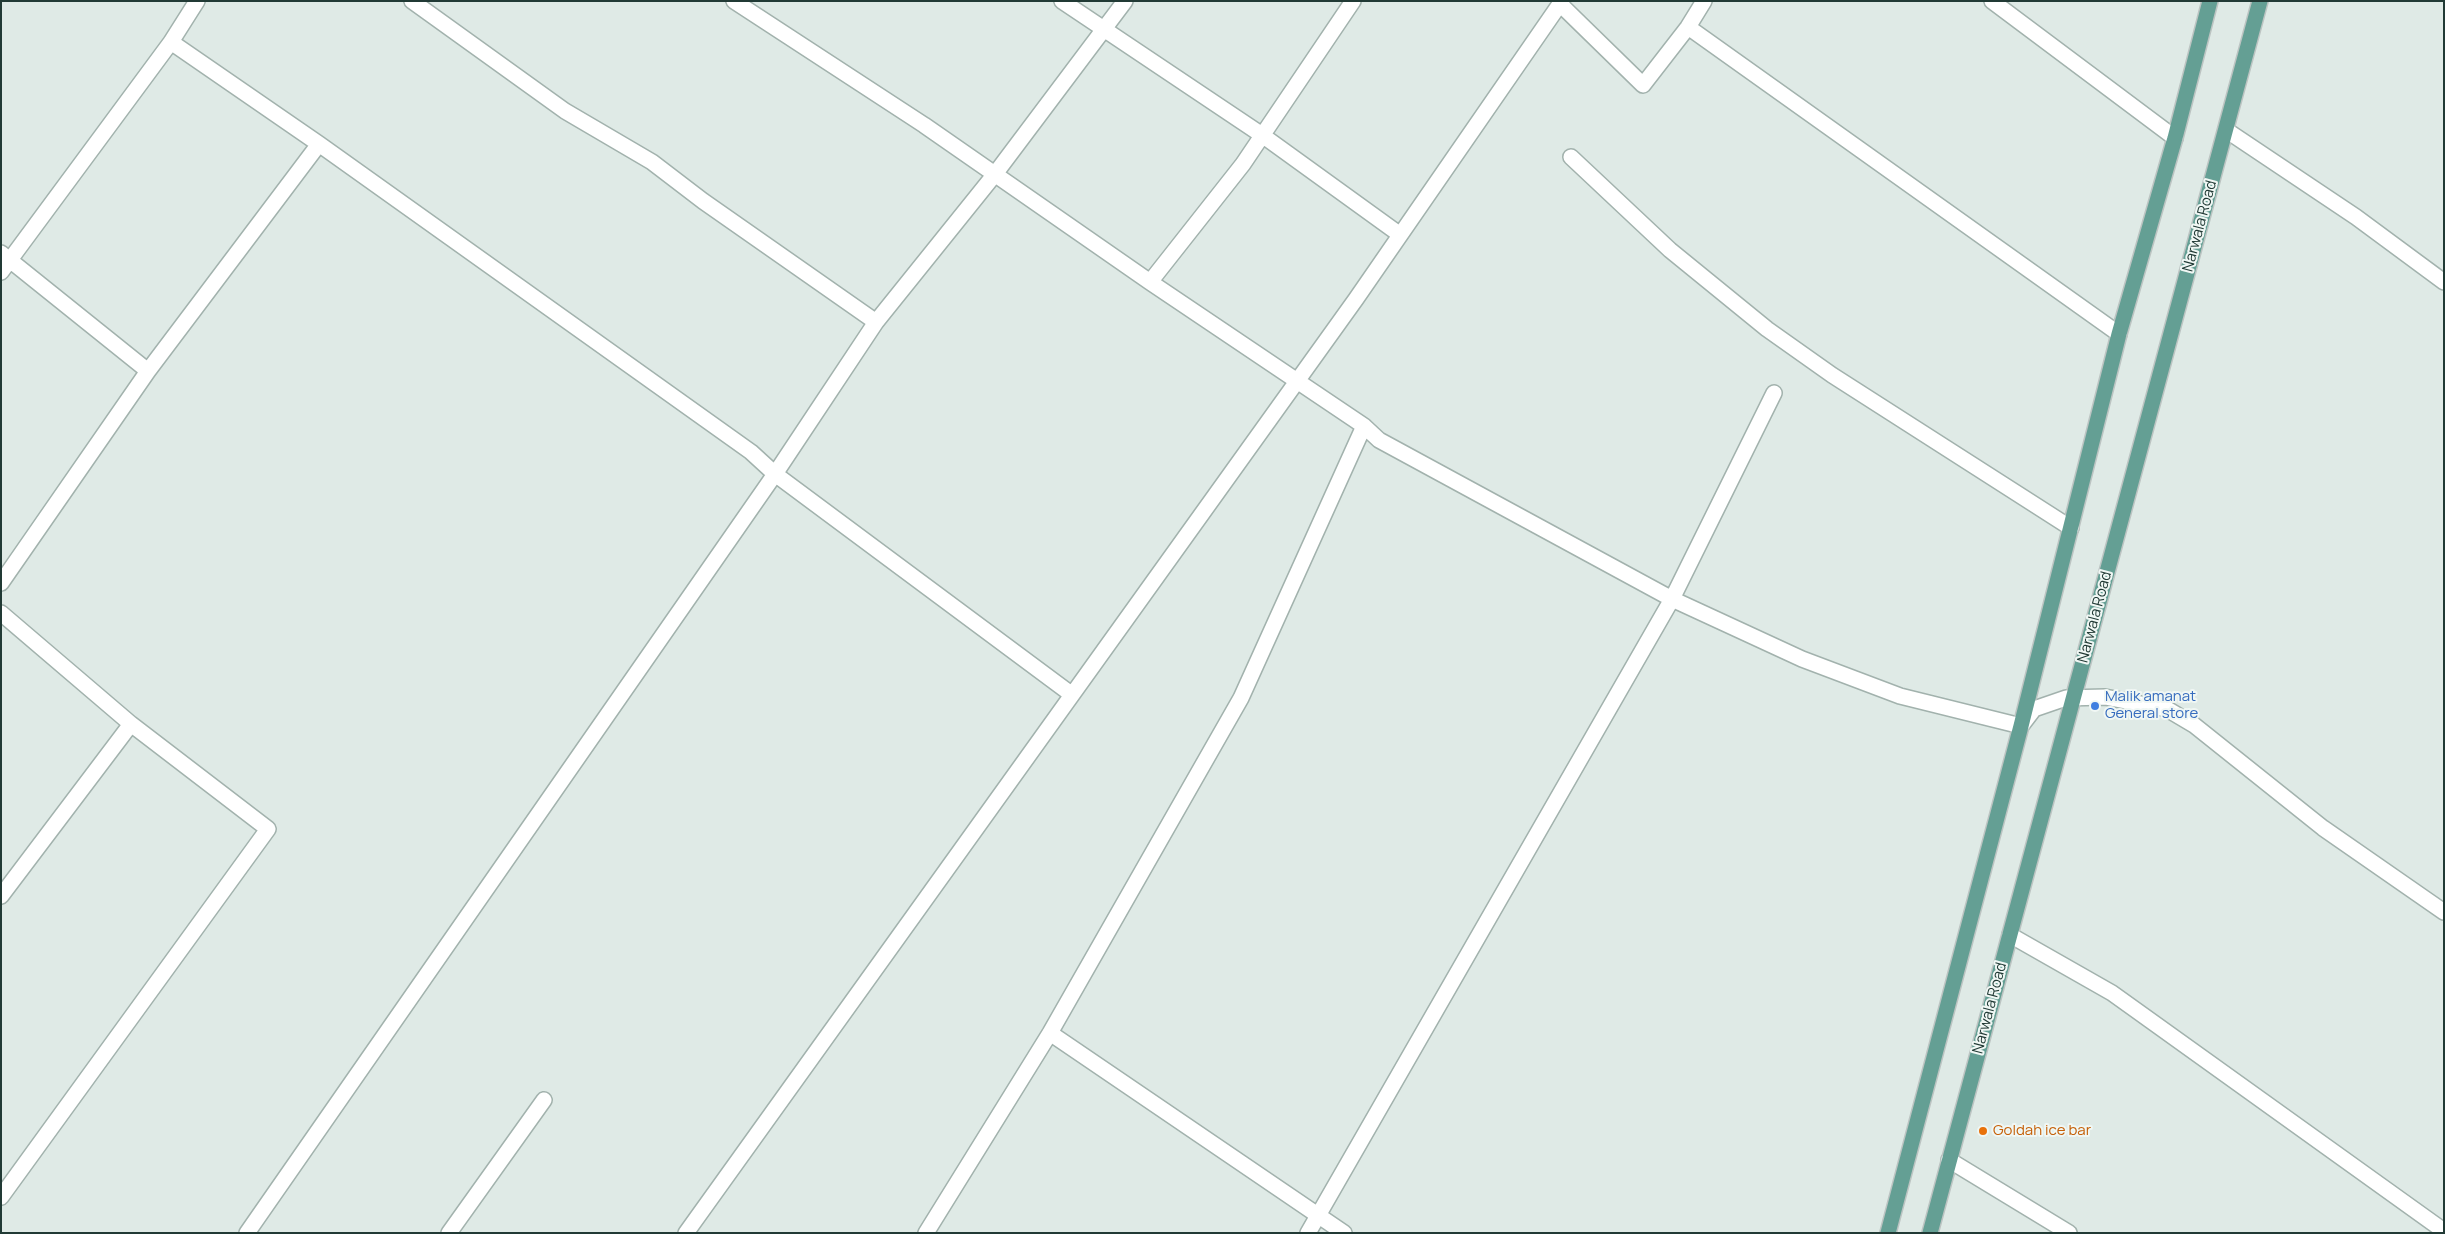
<!DOCTYPE html>
<style>
body{margin:0}
#map{position:relative;width:2445px;height:1234px;overflow:hidden;background:#dfeae6;font-family:Manrope,sans-serif}
canvas{display:block}
.frame{position:absolute;inset:0;border:2px solid #213a35;pointer-events:none}
</style>
<div id="map">
<canvas width="2445" height="1234"></canvas>
<div class="frame"></div>
</div>
<script>
const ctx = document.querySelector('canvas').getContext('2d');
ctx.lineJoin = 'round';
const toPath = rows => new Path2D(rows.map(r => 'M' + r).join(''));
function trace(path, color, width, dash) { ctx.strokeStyle = color; ctx.lineWidth = width; ctx.lineCap = dash ? 'butt' : 'round'; ctx.setLineDash(dash || []); ctx.stroke(path); }
function write(font, color, halo, rows, align = 'center') {
  ctx.font = font + ' Manrope,sans-serif'; ctx.lineWidth = 4; ctx.setLineDash([]); ctx.textBaseline = 'middle'; ctx.strokeStyle = halo; ctx.fillStyle = color; for (const [text, x, y, turn = 0] of rows) {
    ctx.save(); ctx.translate(x, y); ctx.rotate((+turn || 0) * Math.PI / 180); ctx.textAlign = isNaN(turn) ? turn : align; if (halo) ctx.strokeText(text, 0, 0); ctx.fillText(text, 0, 0); ctx.restore();
  }
}
const street = toPath([
 [412,1,565,111,652,162,703,201,876,322],
 [734,1,924,125,1150,282,1364,426,1379,440,1672,599,1802,659,1900,696,2021,726,2034,709,2066,698,2105,697,2167,709,2194,725,2323,828,2444,912],
 [1062,1,1262,135,1399,234],
 [1992,1,2175,138],
 [1560,4,1643,85,1688,27,1704,1],
 [1688,27,2119,334],
 [171,42,319,144,751,452,775,474,1071,694],
 [2226,130,2356,217,2444,282],
 [1571,157,1670,250,1767,329,1832,375,2071,528],
 [1,253,148,371],
 [1,272,171,42,197,1],
 [1150,282,1243,164,1353,1],
 [1,583,148,371,319,144],
 [1,613,131,724,268,829,1,1197],
 [1,896,131,724],
 [2010,935,2112,993,2444,1231],
 [1050,1033,1344,1233],
 [1949,1160,2069,1233],
 [247,1233,775,474,876,322,995,174,1125,1],
 [449,1233,544,1100],
 [686,1233,1356,299,1562,1],
 [926,1233,1050,1033,1241,698,1364,426],
 [1308,1233,1672,599,1774,393]
]);
const primary = toPath([
 [1888,1233,2021,726,2119,334,2175,138,2210,1],
 [1930,1233,2260,1]
]);
trace(street, '#a2b2ad', 18);
trace(primary, '#bcc4c2', 18);
trace(street, '#fff', 15);
trace(primary, '#649f94', 15);
for (const [x, y, r, color] of [
 [2095,706,5,"#3f7fe0"],
 [1983,1131,5,"#e8710a"]
]) { const dot = new Path2D(); dot.arc(x, y, r, 0, 2 * Math.PI); ctx.fillStyle = color; ctx.fill(dot); trace(dot, '#f0f7f4', 2); }
write('15px', '#213a35', '#f0f7f4', [
 ["Narwala Road",2200,226,-75],
 ["Narwala Road",2095,617,-75],
 ["Narwala Road",1990,1008,-75]
]);
write('15px', '#366cbe', '#f0f7f4', [
 ["Malik amanat",2105,697],
 ["General store",2105,714]
], 'left');
write('15px', '#c56008', '#f0f7f4', [
 ["Goldah ice bar",1993,1131]
], 'left');
</script>
